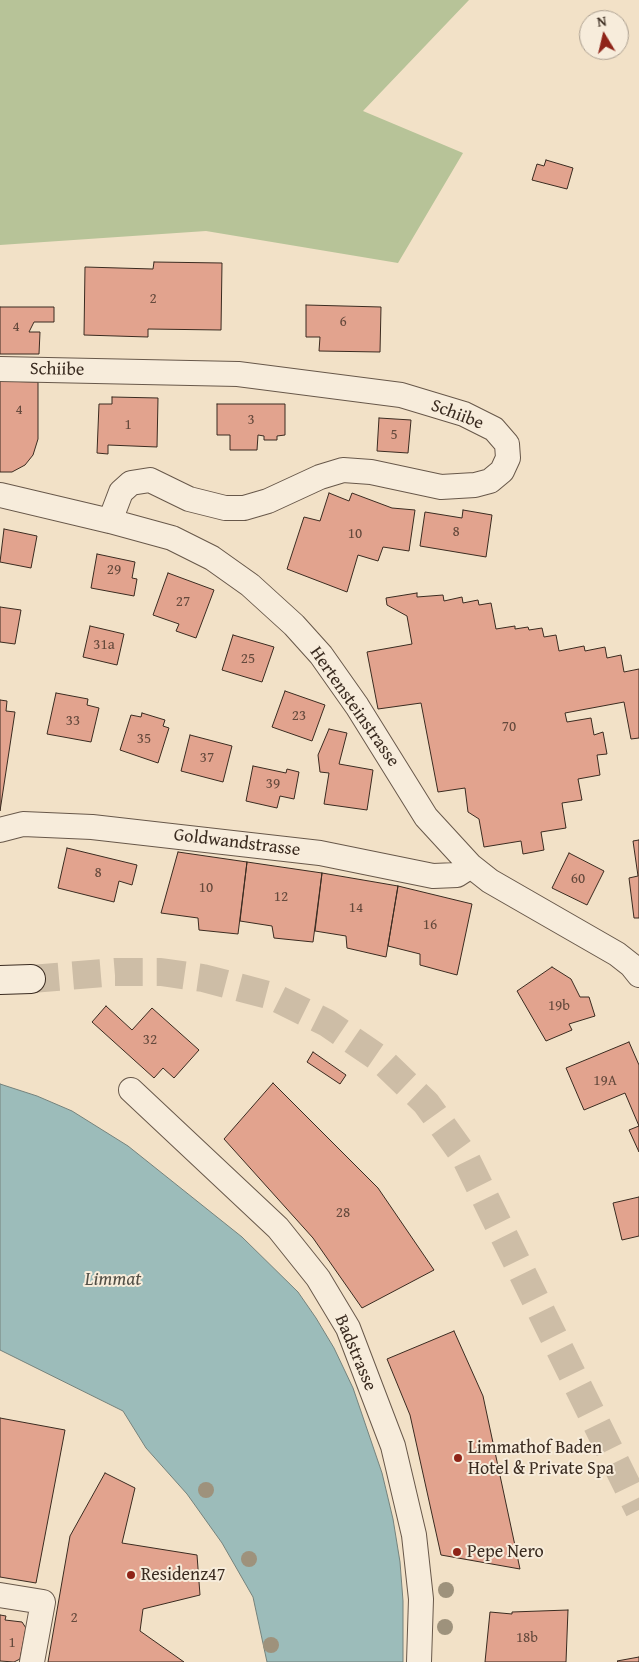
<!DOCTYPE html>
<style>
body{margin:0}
#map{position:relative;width:639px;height:1662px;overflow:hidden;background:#f2e1c7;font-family:"Gentium Book Plus",serif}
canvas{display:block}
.north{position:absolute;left:579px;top:10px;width:50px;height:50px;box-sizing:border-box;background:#f7ecdb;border:1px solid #ab9f90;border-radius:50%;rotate:351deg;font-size:14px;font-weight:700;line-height:20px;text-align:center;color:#3a2b20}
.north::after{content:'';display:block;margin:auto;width:18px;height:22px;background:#8f2418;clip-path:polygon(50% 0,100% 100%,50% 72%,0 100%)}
</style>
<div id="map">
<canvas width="639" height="1662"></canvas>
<div class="north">N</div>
</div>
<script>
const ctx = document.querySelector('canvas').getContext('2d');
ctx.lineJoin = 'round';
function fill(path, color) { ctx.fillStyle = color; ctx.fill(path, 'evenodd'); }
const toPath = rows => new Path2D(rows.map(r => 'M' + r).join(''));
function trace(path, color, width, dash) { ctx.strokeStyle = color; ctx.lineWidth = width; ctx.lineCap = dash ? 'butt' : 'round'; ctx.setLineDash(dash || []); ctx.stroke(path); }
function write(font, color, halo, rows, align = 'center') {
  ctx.font = font + ' "Gentium Book Plus",serif'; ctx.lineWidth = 4; ctx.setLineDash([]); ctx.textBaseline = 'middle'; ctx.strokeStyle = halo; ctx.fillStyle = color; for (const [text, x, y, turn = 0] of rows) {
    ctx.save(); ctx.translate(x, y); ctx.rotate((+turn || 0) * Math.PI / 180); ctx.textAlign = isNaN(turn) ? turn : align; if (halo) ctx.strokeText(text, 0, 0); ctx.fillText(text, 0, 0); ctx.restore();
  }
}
fill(toPath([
 [0,0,469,0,363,111,463,153,398,263,206,231,0,245]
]), '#b7c398');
const water = toPath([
 [0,1084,37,1096,72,1111,128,1146,242,1237,298,1292,316,1318,334,1348,353,1388,382,1473,393,1519,400,1562,403,1601,403,1662,267,1662,253,1597,222,1543,187,1494,146,1448,123,1411,0,1350,0,1084]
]);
fill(water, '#9cbcba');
trace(water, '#75827c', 1);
const building = toPath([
 [546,160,573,168,567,189,532,180,537,164,544,166,546,160],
 [154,262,222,263,221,330,148,329,148,337,84,335,85,267,153,269,154,262],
 [306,305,381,307,380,352,319,351,320,337,306,337,306,305],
 [0,307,54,307,54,322,34,322,29,332,40,332,39,354,0,354,0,307],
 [0,381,38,382,38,439,33,455,25,465,12,472,0,472,0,381],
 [112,397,158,398,157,447,108,445,108,454,97,453,99,404,112,404,112,397],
 [217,404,285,404,285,435,277,436,277,440,264,440,264,436,258,435,257,450,230,450,230,435,217,435,217,404],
 [379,418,411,420,408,453,377,451,379,418],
 [329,493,349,501,352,493,392,508,415,510,409,551,383,547,378,561,358,555,347,592,287,569,304,517,320,521,329,493],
 [463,510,492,515,486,557,420,546,425,512,462,518,463,510],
 [4,529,37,536,31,568,0,562,4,529],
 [97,554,135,562,132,578,137,579,134,596,91,588,97,554],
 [168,573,214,590,196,638,176,631,179,624,153,615,168,573],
 [417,593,417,597,443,595,444,601,462,597,463,603,478,600,479,605,491,603,496,629,515,626,515,629,528,627,529,630,542,628,544,637,556,635,559,651,584,646,585,651,605,647,607,658,621,655,624,672,639,669,639,738,631,739,624,702,565,713,567,722,591,718,594,735,603,732,607,754,597,755,600,775,578,779,582,800,562,803,566,828,541,832,544,850,523,854,521,841,484,847,479,819,468,812,465,788,438,792,421,703,378,709,367,652,412,644,407,616,387,605,386,598,417,593],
 [0,607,21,610,15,644,0,642,0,607],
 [90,626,124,634,117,665,83,657,90,626],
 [233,635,274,647,262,682,222,670,233,635],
 [285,691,325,705,312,741,272,727,285,691],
 [56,693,88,699,87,705,99,708,91,742,47,734,56,693],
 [0,700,7,701,6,711,15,712,0,811,0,700],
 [142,713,165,720,163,726,169,728,158,763,120,750,131,715,141,717,142,713],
 [329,729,347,733,339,764,373,770,367,810,324,804,329,773,320,772,318,755,329,729],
 [190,735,232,746,223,782,181,771,190,735],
 [253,766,286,773,287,769,299,772,294,799,280,796,277,808,246,801,253,766],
 [639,840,639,918,634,918,629,878,638,876,633,841,639,840],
 [67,848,137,865,132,885,119,881,114,902,58,888,67,848],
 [178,852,247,862,238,934,199,930,198,918,161,913,178,852],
 [569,853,604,871,587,905,552,888,569,853],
 [247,862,322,873,313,942,274,938,272,926,240,921,247,862],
 [322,873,398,886,386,957,347,948,346,936,315,931,322,873],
 [398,886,472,904,457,975,420,965,420,954,388,946,398,886],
 [552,967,571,979,580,997,589,997,595,1016,569,1024,572,1030,546,1041,517,991,552,967],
 [106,1006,132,1030,152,1008,199,1050,174,1078,163,1068,154,1078,92,1022,106,1006],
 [629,1042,639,1065,639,1126,625,1093,584,1110,566,1068,629,1042],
 [313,1052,346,1075,340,1084,307,1062,313,1052],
 [273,1083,378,1188,434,1270,362,1308,313,1238,224,1139,273,1083],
 [639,1126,639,1152,629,1130,639,1126],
 [639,1197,639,1236,622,1240,613,1203,639,1197],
 [454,1331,483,1396,520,1569,441,1555,410,1415,387,1359,454,1331],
 [0,1418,65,1430,36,1583,0,1577,0,1418],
 [105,1473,135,1488,122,1543,197,1555,200,1595,143,1609,140,1631,184,1662,48,1662,70,1536,105,1473],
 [568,1610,566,1662,485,1662,490,1612,512,1614,512,1612,568,1610],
 [0,1615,6,1616,5,1620,22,1622,26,1628,20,1659,14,1662,0,1661,0,1615],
 [639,1657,639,1662,618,1662,617,1661,639,1657]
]);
fill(building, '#e2a38e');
trace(building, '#3a2b20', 1);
trace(toPath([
 [31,979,115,972,161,972,203,978,272,996,327,1023,380,1059,426,1103,465,1157,639,1510]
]), '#cdbda6', 28, [28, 14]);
const street = toPath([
 [0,369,238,374,401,395,464,414,494,429,507,444,508,458,502,471,490,481,475,485,441,487,371,472,343,470,320,477,268,501,244,508,225,508,189,499,150,480,131,483,121,492,110,521],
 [0,495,110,521,172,538,212,558,250,585,294,625,321,655,357,706,426,817,471,866,490,881,617,954,631,965,639,975],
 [0,830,23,824,92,827,320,853,433,876,457,875,471,866],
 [131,1090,278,1228,318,1278,348,1328,393,1446,414,1535,421,1599,419,1662],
 [0,1595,43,1602,32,1662]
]);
const secondary = toPath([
 [0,980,31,979]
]);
trace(street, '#68584a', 26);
trace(secondary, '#3a2b20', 30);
trace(street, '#f7ecdb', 24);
trace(secondary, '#f7ecdb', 28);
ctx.fillStyle = '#9e927c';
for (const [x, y] of [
 [206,1490],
 [249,1559],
 [446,1590],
 [445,1627],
 [271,1645]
]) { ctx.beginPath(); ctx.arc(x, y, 8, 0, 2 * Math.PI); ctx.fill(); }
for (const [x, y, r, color] of [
 [458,1458,5,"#8f2418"],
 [457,1552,5,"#8f2418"],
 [131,1575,5,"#8f2418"]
]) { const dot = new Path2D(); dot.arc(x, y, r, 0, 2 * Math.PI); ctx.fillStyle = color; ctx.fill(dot); trace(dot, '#f7ecdb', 2); }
write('15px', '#64493c', null, [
 ["2",153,299],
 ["6",343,322],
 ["4",16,327],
 ["4",19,410],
 ["3",251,420],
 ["1",128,425],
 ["5",394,435],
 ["8",456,532],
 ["10",355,534],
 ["29",114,570],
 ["27",183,602],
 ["31a",104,645],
 ["25",248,659],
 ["23",299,716],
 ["33",73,721],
 ["70",509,727],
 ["35",144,739],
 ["37",207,758],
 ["39",273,784],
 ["8",98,873],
 ["60",578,879],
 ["10",206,888],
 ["12",281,897],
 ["14",356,908],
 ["16",430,925],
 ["19b",559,1006],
 ["32",150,1040],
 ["19A",605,1081],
 ["28",343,1213],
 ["2",74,1618],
 ["18b",527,1638],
 ["1",12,1643]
]);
write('18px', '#3a2b20', '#f7ecdb', [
 ["Schiibe",57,370,1],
 ["Schiibe",457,415,21],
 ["Hertensteinstrasse",354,707,55],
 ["Goldwandstrasse",237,843,7],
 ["Badstrasse",355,1353,67]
]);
write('18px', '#3a2b20', '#f7ecdb', [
 ["Limmathof Baden",468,1448],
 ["Hotel & Private Spa",468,1469],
 ["Pepe Nero",467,1552],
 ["Residenz47",141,1575]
], 'left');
write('italic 19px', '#524f46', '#f7ecdb', [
 ["Limmat",113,1280]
]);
</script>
